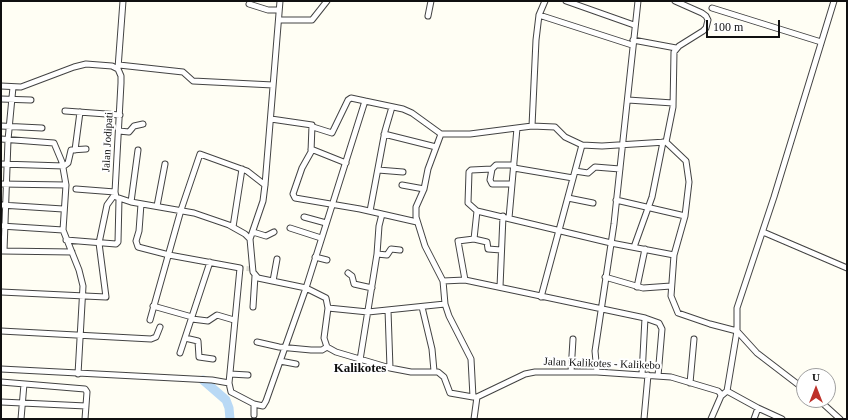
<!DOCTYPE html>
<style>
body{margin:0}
#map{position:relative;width:848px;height:420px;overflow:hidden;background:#fffef4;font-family:"Times New Roman",serif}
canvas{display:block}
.frame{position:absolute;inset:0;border:2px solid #101010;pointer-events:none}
.north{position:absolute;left:796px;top:368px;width:40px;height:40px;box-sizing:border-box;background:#fff;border:1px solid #9f9f9f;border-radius:50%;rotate:0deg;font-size:11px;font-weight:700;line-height:16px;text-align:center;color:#101010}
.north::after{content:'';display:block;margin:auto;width:14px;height:18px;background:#be312a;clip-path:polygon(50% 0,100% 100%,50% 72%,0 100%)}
.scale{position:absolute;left:706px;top:20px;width:74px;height:18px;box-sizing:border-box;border:2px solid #101010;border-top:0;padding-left:5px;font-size:12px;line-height:14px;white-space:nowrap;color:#101010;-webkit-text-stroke:3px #fff;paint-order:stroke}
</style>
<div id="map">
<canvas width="848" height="420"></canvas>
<div class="frame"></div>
<div class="north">U</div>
<div class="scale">100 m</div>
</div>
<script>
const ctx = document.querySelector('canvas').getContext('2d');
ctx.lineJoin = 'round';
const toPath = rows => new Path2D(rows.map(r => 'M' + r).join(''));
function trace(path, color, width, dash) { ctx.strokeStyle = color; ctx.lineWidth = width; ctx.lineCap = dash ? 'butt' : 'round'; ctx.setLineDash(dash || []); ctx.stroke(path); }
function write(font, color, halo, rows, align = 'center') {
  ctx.font = font + ' "Times New Roman",serif'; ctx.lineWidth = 4; ctx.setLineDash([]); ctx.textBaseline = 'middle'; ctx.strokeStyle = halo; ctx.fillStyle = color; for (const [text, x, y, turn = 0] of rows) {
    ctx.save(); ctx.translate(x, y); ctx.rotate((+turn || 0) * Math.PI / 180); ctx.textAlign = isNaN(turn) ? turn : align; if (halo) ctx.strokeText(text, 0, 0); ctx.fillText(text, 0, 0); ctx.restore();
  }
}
trace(toPath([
 [203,380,226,400,229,408,230,419]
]), '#b9d9f5', 9);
trace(toPath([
 [239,268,253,269]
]), '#dbdad2', 5, [5, 2.5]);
const minor = toPath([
 [280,1,265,185,263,201,250,239,253,272,258,278,306,288,326,298,328,308,324,338,327,347,336,352,390,368,411,372,438,372,444,377,450,393,473,397,477,397,525,374,535,372,597,372,671,377,718,391,720,393,721,396,711,419],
 [566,1,634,25],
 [249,4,268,10,279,10],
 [712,8,821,42],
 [539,15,545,1],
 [428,16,431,1],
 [279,20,312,20,327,1],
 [633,40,676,48],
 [119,65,183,72,193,81,273,85],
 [118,68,123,1],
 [1,86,21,87,74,67,86,64,112,66,118,69,121,76,121,83,115,192,116,197,131,202,194,213,229,225,245,234,250,239],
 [1,99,31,100],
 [628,100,673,103],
 [65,111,120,115],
 [271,119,312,125,311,152,302,168,293,194,295,198,360,209,417,222],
 [1,126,42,128],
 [532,126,555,127,565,137,582,145],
 [313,127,332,133,348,100,351,98,365,101],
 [119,131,129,132,134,126,143,124],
 [384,134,436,147],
 [441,134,470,134,532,126,536,40,539,15,632,45],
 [1,139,54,143,62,162,66,185,63,230,79,270,83,286,78,374],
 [311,149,346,163],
 [75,150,80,112],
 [1,164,64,166,68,163,71,150,86,149],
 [514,168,573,178],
 [492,169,490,180,492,184,512,184],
 [378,170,403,172],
 [575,171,588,173,595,167,620,169],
 [1,184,66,185],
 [402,185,424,189],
 [76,189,115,192],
 [568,198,593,203],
 [616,200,685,216],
 [131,202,138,150],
 [1,205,63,209],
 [157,206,165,164],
 [370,211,385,131,392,107],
 [477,211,611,243,674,255,685,216,689,182,686,161,666,142,673,107,674,52,679,46,703,31,706,28,708,20,706,16,702,13,675,1],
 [304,217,326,223],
 [509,218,517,128],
 [1,226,63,230],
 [233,227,242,169],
 [290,228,321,238],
 [253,232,266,236,274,232],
 [763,232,847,268],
 [474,239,487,242,488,249,501,250],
 [66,240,116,244,118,242,119,199],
 [634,247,652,197,663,142],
 [2,251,72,252],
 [4,251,8,140,13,87],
 [377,254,387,255,391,249,400,250],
 [674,255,671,296,678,313,710,324,737,331,757,353,804,389],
 [315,257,327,260],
 [348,273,352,276,354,284,372,288],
 [605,277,643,288,671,286],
 [465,280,458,241,474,239,477,211,468,203,469,172,471,170,492,169,496,165,514,165],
 [273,281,277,259],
 [443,281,465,280,645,318,659,323,662,329,658,376],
 [500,287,503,216],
 [637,287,645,249],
 [1,292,106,297,99,243,107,205,115,194],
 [541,297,582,145,602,146,666,142],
 [153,306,192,317],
 [253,307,255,276],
 [422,307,432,349,434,371],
 [328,308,368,312,445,304],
 [388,310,390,368],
 [192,319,208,321,217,315,234,320],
 [150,320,181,210,200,154,247,171,265,185],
 [1,331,151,339,156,337,160,327],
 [185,338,198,341,199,357,213,359],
 [257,342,279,347,311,350,322,350,327,347],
 [180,353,210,262],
 [360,360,377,254,379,226,382,214],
 [280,361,296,364],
 [1,369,212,380,229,383,240,268,169,255,138,247,136,241,139,231,141,204],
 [571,372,573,339],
 [597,372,595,351,614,224,638,1],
 [230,374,248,375],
 [642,375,645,318],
 [1,382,85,389,87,392,85,419],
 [229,383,231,392,254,404],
 [690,383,694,339],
 [727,391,758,408,782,419],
 [721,396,727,391,737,331,737,308,774,197,834,1],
 [819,400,840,419],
 [1,402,86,406],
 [254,415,254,404,263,406,266,401,306,288,365,101,403,109,412,113,441,134,428,169,424,189,416,207,416,217,425,246,443,281,445,304,449,316,471,359,473,397],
 [21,419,24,384],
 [474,419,477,397],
 [644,419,648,375],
 [754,419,758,408]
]);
trace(minor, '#434343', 7);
trace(minor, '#fff', 5);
write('11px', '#101010', '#fff', [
 ["Jalan Jodipati",108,142,-87],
 ["Jalan Kalikotes - Kalikebo",602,364,2]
]);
write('bold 13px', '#101010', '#fff', [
 ["Kalikotes",360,369]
]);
</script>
